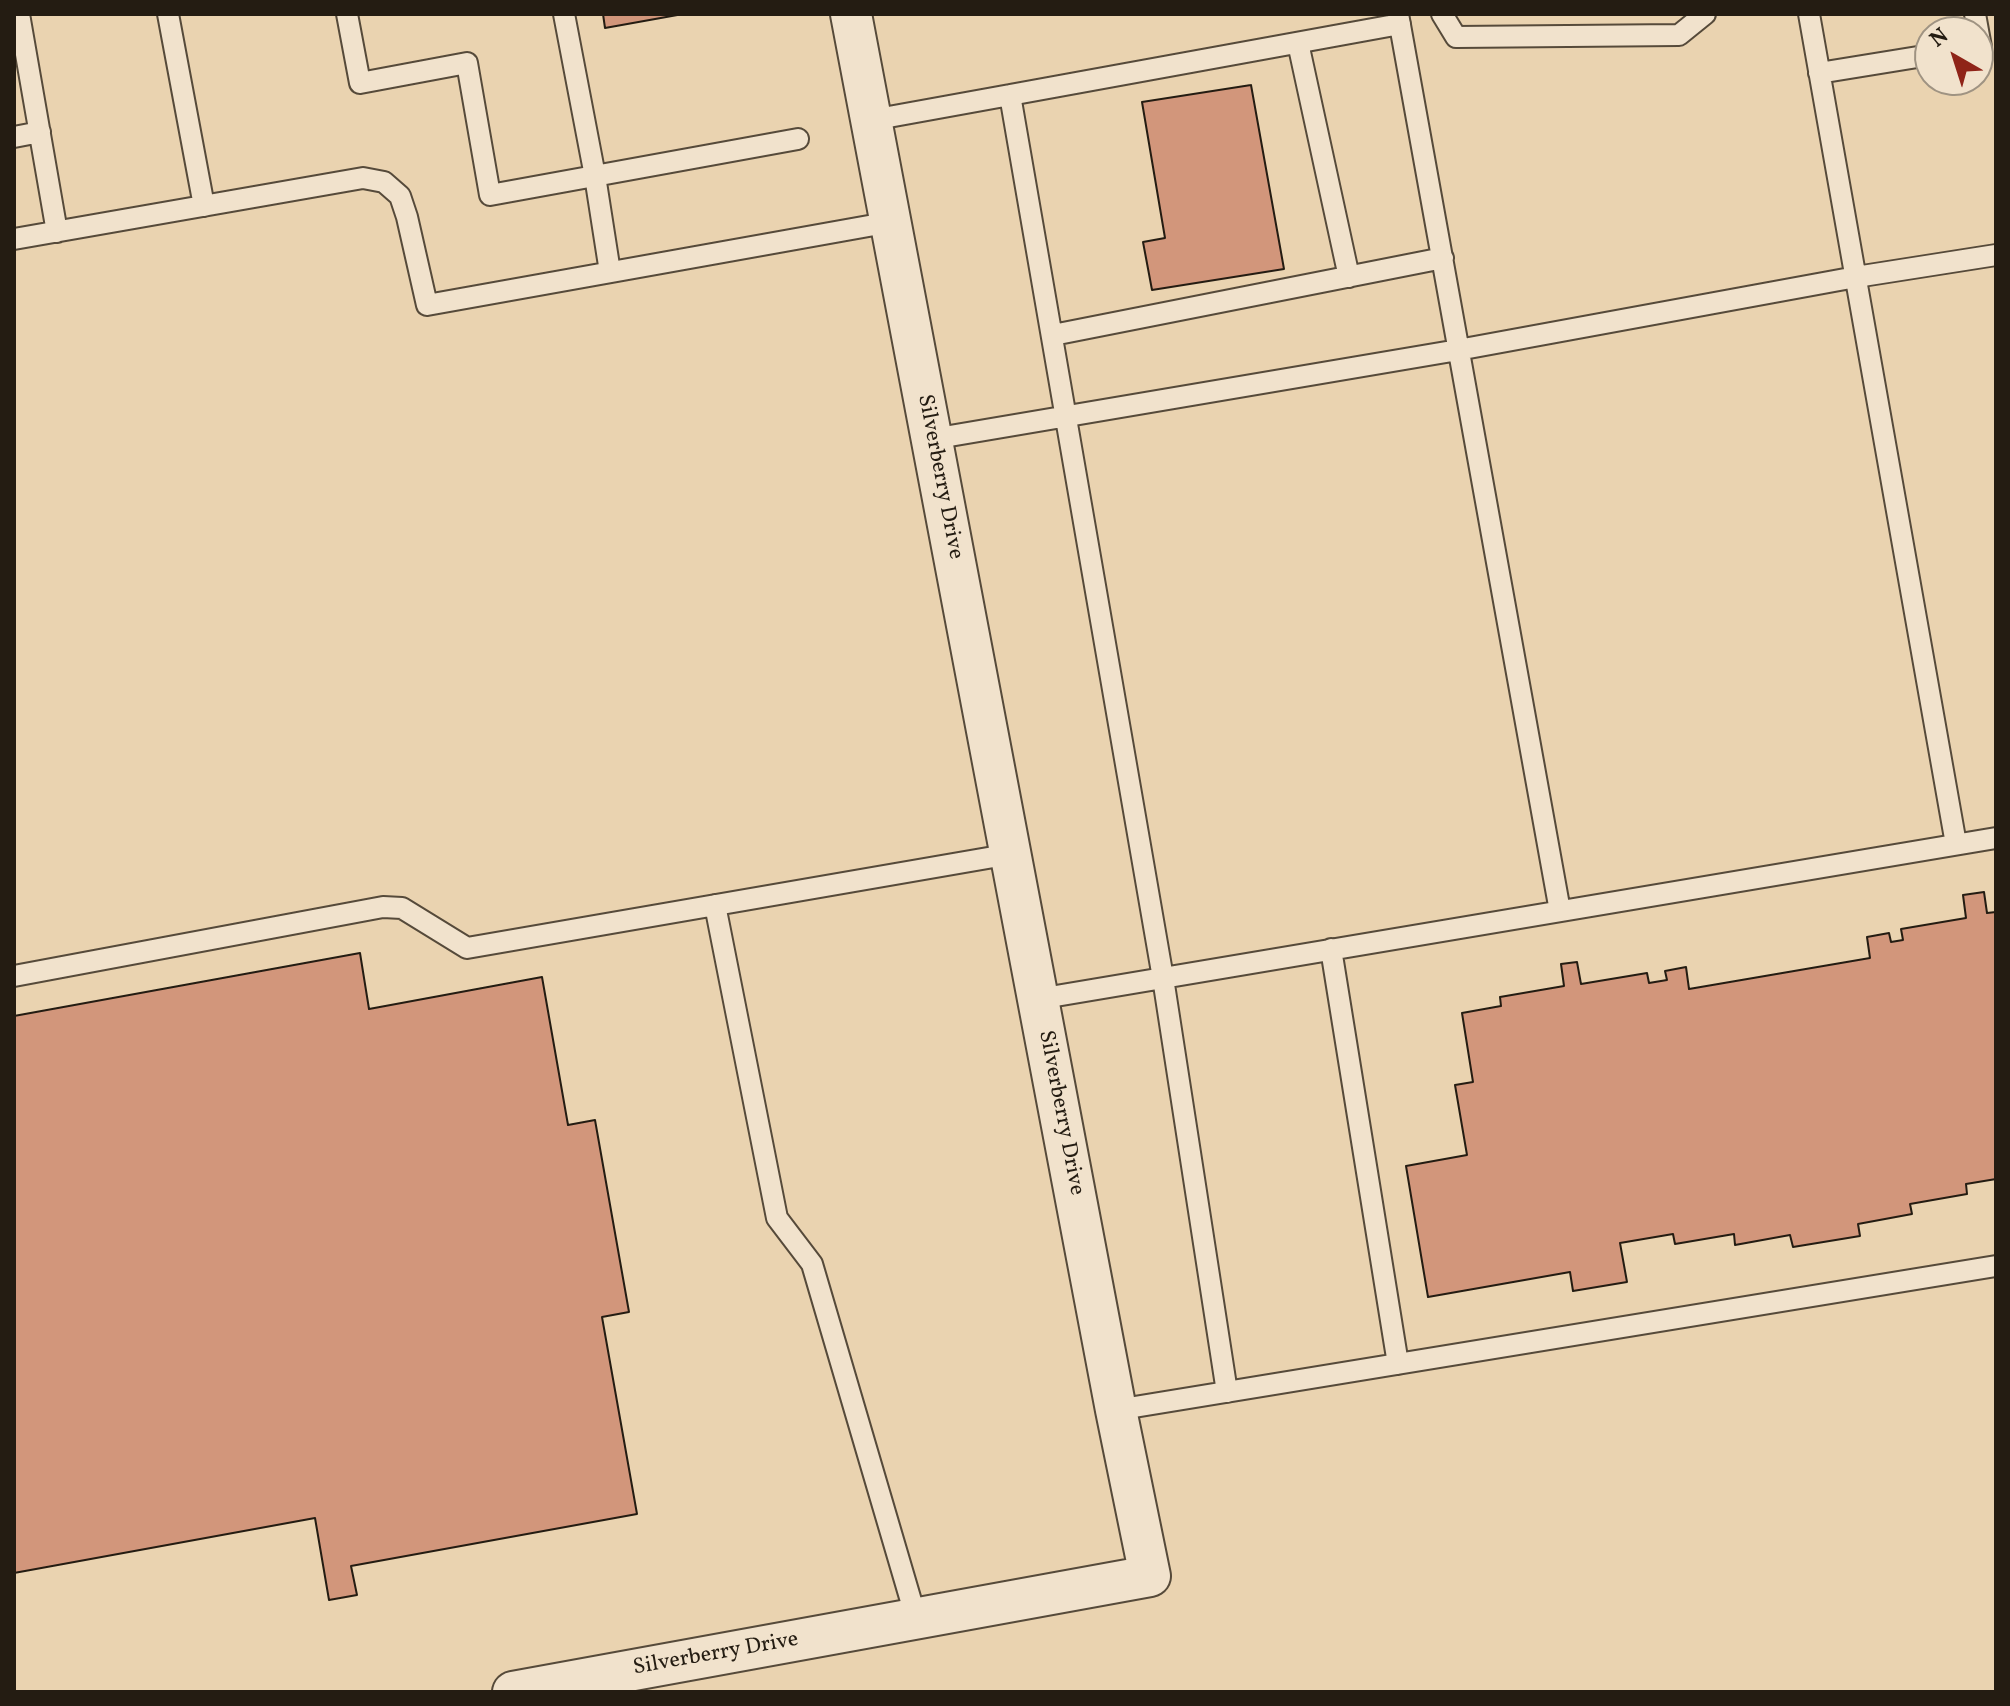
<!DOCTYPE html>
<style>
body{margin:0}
#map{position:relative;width:2010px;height:1706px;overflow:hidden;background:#ead3b0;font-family:Vollkorn,serif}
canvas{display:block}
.frame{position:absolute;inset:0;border:16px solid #241c12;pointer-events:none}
.north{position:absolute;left:1914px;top:16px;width:80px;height:80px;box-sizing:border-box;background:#f1e2cc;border:2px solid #9f9382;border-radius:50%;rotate:321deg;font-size:22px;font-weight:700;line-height:32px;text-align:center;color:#241c12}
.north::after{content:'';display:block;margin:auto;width:28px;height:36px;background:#8f2418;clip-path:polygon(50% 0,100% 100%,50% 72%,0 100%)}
</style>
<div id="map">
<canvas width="2010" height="1706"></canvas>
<div class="frame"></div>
<div class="north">N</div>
</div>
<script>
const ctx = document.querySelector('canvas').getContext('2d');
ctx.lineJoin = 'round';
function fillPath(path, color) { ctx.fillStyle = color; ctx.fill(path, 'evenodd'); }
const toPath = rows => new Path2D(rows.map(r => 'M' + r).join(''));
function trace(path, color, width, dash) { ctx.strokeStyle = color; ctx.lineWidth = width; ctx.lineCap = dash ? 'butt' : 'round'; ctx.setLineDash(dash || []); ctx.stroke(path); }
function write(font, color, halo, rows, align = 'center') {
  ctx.font = font + ' Vollkorn,serif'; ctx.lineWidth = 6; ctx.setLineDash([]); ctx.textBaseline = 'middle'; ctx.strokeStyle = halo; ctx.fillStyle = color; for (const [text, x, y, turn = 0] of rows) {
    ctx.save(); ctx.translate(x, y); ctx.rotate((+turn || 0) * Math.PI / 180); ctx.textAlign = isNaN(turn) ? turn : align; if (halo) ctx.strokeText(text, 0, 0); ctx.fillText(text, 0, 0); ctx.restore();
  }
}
const building = toPath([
 [603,14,683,14,605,28,603,14],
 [1251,85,1284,269,1152,290,1143,242,1165,238,1142,102,1251,85],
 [1984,892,1987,913,1996,912,1996,1179,1966,1184,1967,1194,1910,1204,1912,1214,1858,1224,1860,1236,1793,1247,1790,1235,1735,1245,1734,1234,1675,1244,1673,1234,1620,1243,1627,1282,1573,1291,1570,1272,1428,1297,1406,1166,1467,1155,1455,1085,1473,1082,1462,1013,1501,1006,1500,997,1564,986,1561,964,1577,962,1581,984,1647,973,1649,983,1667,980,1665,971,1686,967,1689,989,1870,958,1867,937,1889,933,1891,942,1903,940,1901,929,1966,918,1963,895,1984,892],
 [360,953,369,1009,542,977,568,1125,595,1120,629,1312,602,1317,637,1514,351,1566,357,1595,329,1600,315,1518,14,1573,14,1016,360,953]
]);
const service = toPath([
 [19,14,57,232],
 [168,14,204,206],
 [347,14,360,83,467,63,490,195,798,139],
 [564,14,595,176,610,272],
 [1398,14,1560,911],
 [1442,14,1456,37,1679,35,1705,14],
 [1809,14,1956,844],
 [1975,14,1981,47],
 [1298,43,1349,277],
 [1819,73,1930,55],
 [1010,95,1400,24],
 [872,120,1010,95,1163,978,1227,1392],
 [14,137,40,132],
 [14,239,363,178,384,182,400,196,407,217,427,305,891,222],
 [1053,335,1443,258],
 [932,439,1458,350,1856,277,1996,255],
 [715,905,777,1218,812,1264,916,1618],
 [1331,949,1398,1364],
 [14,976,383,907,402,908,467,948,1011,854],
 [1038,999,1996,838],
 [1116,1410,1996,1266]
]);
const minor = toPath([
 [513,1692,1150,1576,1116,1410,851,14]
]);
const streetNames = [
 ["Silverberry Drive",939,477,79],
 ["Silverberry Drive",1060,1113,79],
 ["Silverberry Drive",716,1655,-10]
];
fillPath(building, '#d2967b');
trace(building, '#241c12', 2);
trace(service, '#564a3a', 24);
trace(minor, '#564a3a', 44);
trace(service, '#f1e2cc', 20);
trace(minor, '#f1e2cc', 40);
write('22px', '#241c12', '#f1e2cc', streetNames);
</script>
